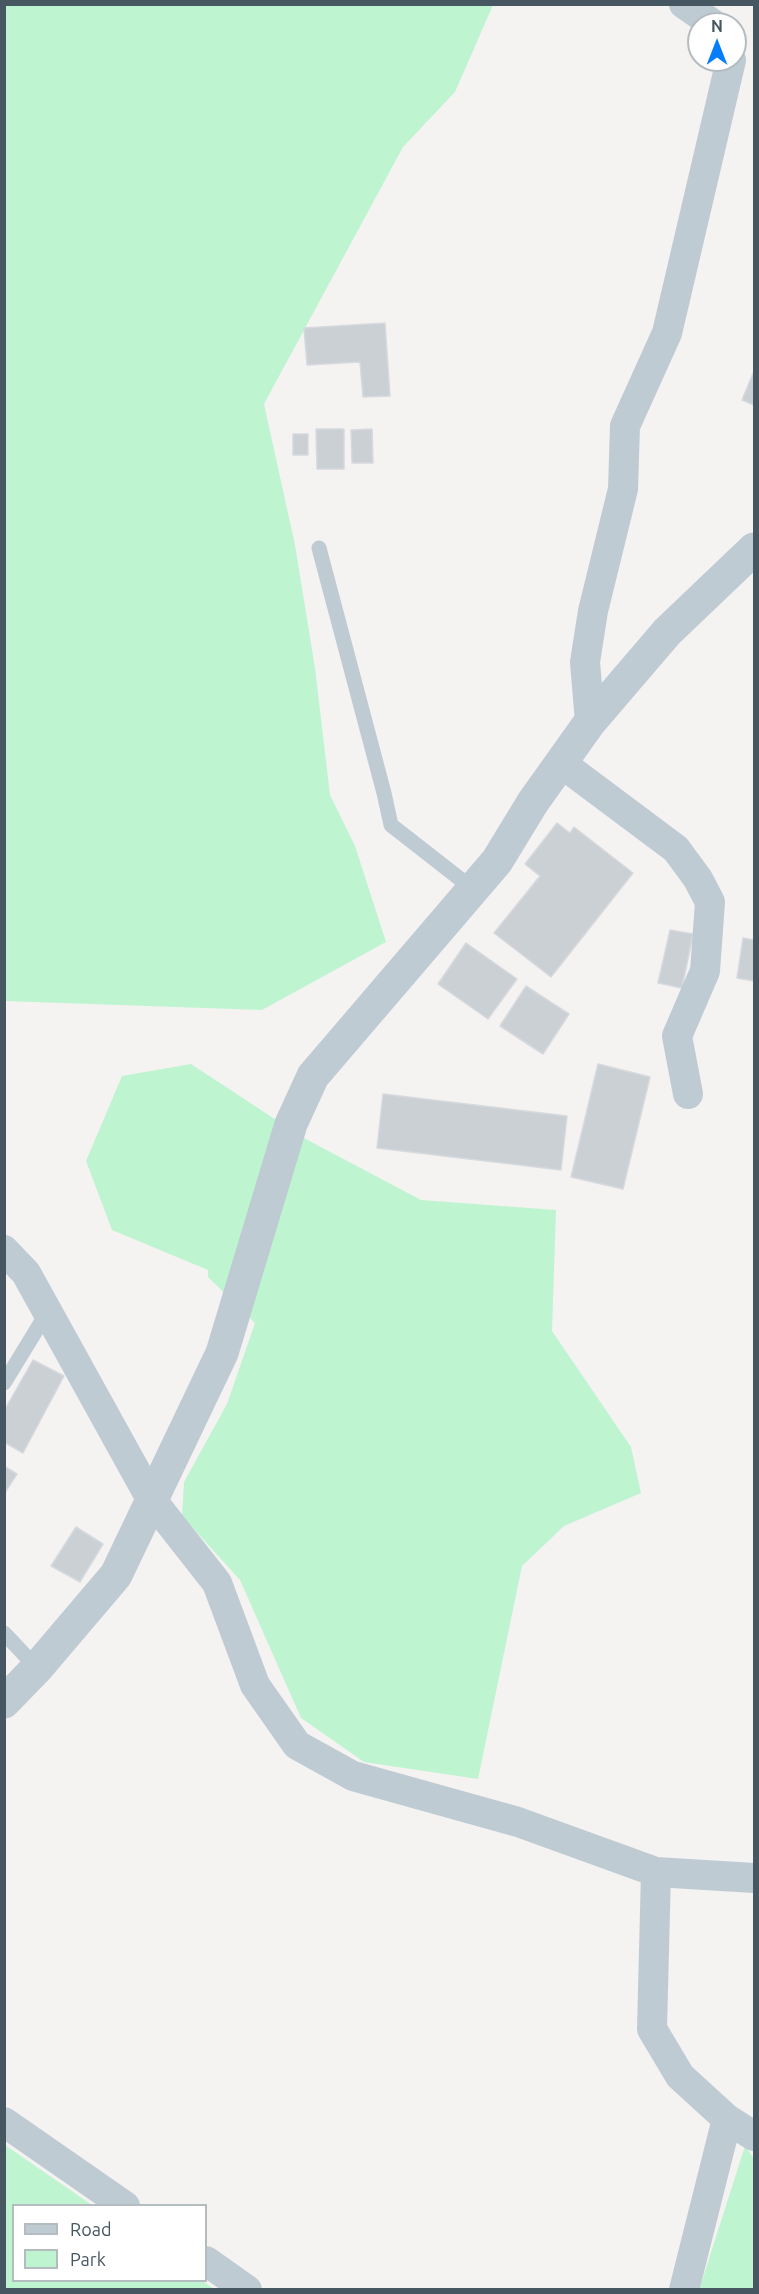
<!DOCTYPE html>
<style>
body{margin:0}
#map{position:relative;width:759px;height:2294px;overflow:hidden;background:#f5f2f2;font-family:Ubuntu,sans-serif}
canvas{display:block}
.frame{position:absolute;inset:0;border:6px solid #475762;pointer-events:none}
.legend{position:absolute;left:12px;top:2204px;width:195px;height:78px;box-sizing:border-box;background:#fff;border:2px solid #b5bcc0;margin:0;padding:8px 10px;list-style:none;font-size:18px;color:#475762}
.legend li{display:flex;align-items:center;gap:12px;height:30px}
.legend b{width:30px;border:2px solid #b5bcc0}
.north{position:absolute;left:687px;top:12px;width:60px;height:60px;box-sizing:border-box;background:#fff;border:2px solid #b5bcc0;border-radius:50%;rotate:0deg;font-size:16px;font-weight:700;line-height:24px;text-align:center;color:#475762}
.north::after{content:'';display:block;margin:auto;width:21px;height:27px;background:#067efb;clip-path:polygon(50% 0,100% 100%,50% 72%,0 100%)}
</style>
<div id="map">
<canvas width="759" height="2294"></canvas>
<div class="frame"></div>
<ul class="legend">
<li><b style="height:8px;background:#bfcbd3"></b>Road</li>
<li><b style="height:16px;background:#bef5d0"></b>Park</li>
</ul>
<div class="north">N</div>
</div>
<script>
const ctx = document.querySelector('canvas').getContext('2d');
ctx.lineJoin = 'round';
function fillPath(path, color) { ctx.fillStyle = color; ctx.fill(path, 'evenodd'); }
const toPath = rows => new Path2D(rows.map(r => 'M' + r).join(''));
function trace(path, color, width, dash) { ctx.strokeStyle = color; ctx.lineWidth = width; ctx.lineCap = dash ? 'butt' : 'round'; ctx.setLineDash(dash || []); ctx.stroke(path); }
const green = toPath([
 [5,5,493,5,455,92,403,147,264,404,295,545,315,668,330,795,355,846,386,942,262,1010,5,1001],
 [191,1064,302,1137,421,1200,556,1210,552,1331,631,1447,641,1493,564,1526,522,1566,478,1779,364,1762,301,1718,240,1580,182,1516,184,1482,227,1404,255,1323,208,1277,208,1270,112,1230,86,1161,122,1076],
 [5,2145,92,2205,14,2206,14,2280,201,2280,214,2289,5,2289],
 [745,2146,754,2159,754,2289,699,2290]
]);
const building = toPath([
 [385,323,390,396,363,397,360,362,307,365,304,328,385,323],
 [754,371,754,405,742,400,754,371],
 [316,429,344,429,344,469,317,469,316,429],
 [372,429,373,463,352,463,351,430,372,429],
 [293,434,308,434,308,455,293,455,293,434],
 [557,823,570,833,574,827,633,873,551,977,494,933,540,876,525,864,557,823],
 [670,930,693,934,682,988,658,983,670,930],
 [743,938,754,940,754,981,737,978,743,938],
 [466,943,517,979,488,1019,438,984,466,943],
 [526,986,569,1014,543,1054,500,1026,526,986],
 [598,1064,650,1077,623,1189,571,1177,598,1064],
 [383,1094,567,1116,561,1170,377,1148,383,1094],
 [33,1360,64,1376,23,1453,4,1442,4,1411,33,1360],
 [4,1466,17,1474,4,1494,4,1466],
 [76,1527,103,1544,80,1582,51,1566,76,1527]
]);
const service = toPath([
 [319,548,384,793,391,825,473,889],
 [4,1383,48,1311],
 [4,1633,37,1668]
]);
const minor = toPath([
 [684,4,713,24],
 [590,722,585,662,593,611,623,489,625,426,667,333,731,60],
 [561,763,676,849,698,879,710,902,705,971,677,1036,688,1094],
 [4,1250,26,1273,151,1499,217,1583,255,1685,297,1745,353,1776,518,1822,656,1872,754,1878],
 [656,1872,652,2029,680,2076,727,2119,684,2290],
 [727,2119,754,2136],
 [4,2122,125,2206],
 [206,2261,247,2290]
]);
const tertiary = toPath([
 [4,1702,37,1668,116,1575,222,1353,291,1124,313,1076,497,861,533,802,590,722,667,632,754,549]
]);
fillPath(green, '#bef5d0');
fillPath(building, '#cbd0d5');
trace(building, '#d6d9de', 1.5);
trace(service, '#bfcbd3', 15);
trace(minor, '#bfcbd3', 30);
trace(tertiary, '#bfcbd3', 33);
</script>
